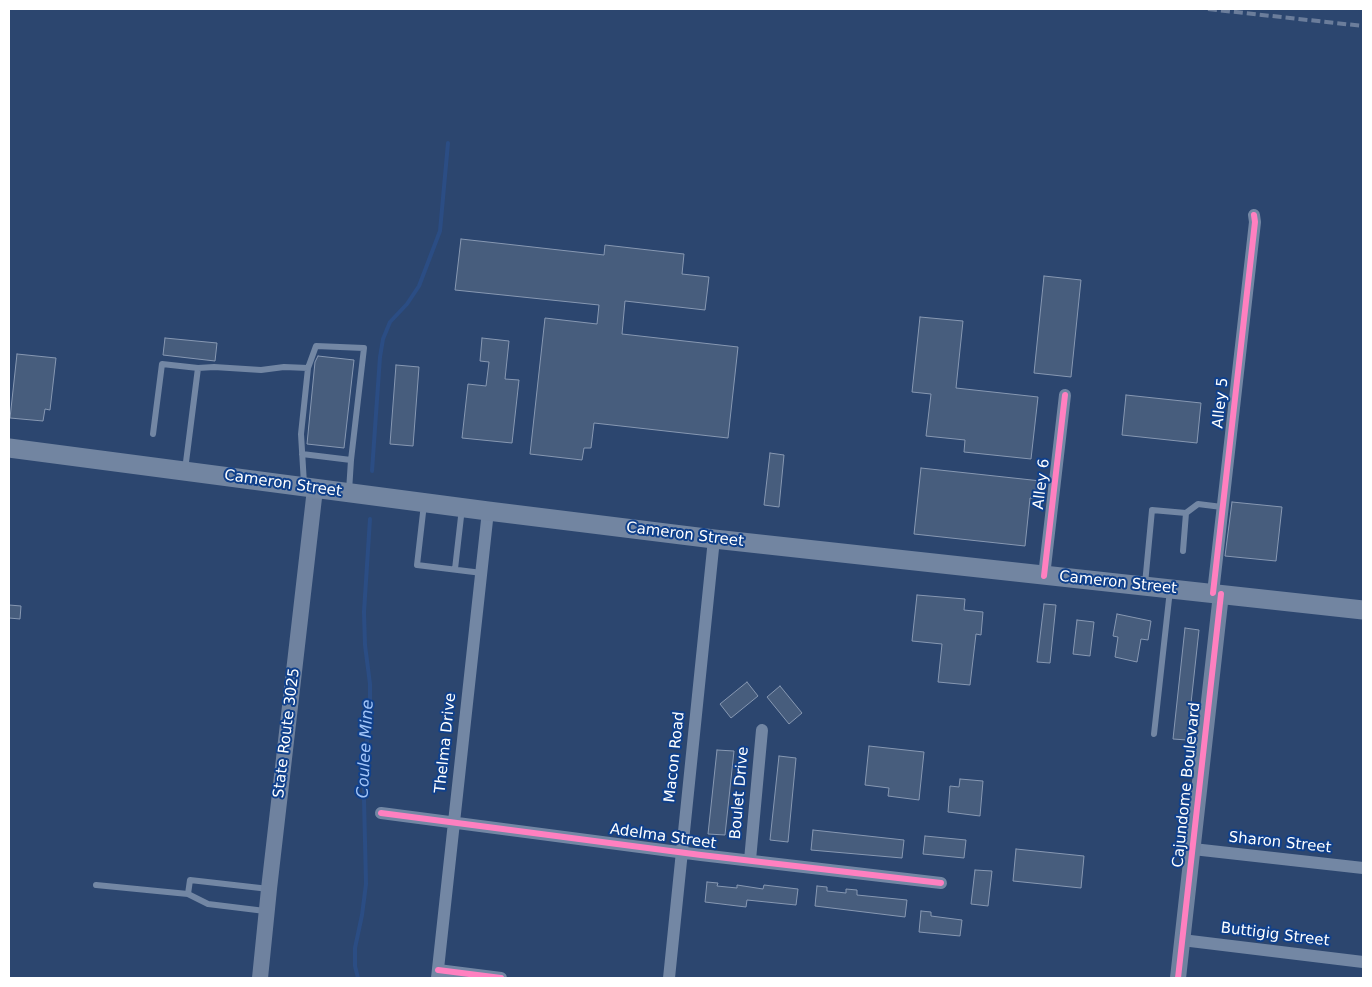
<!DOCTYPE html>
<style>
body{margin:0}
#map{position:relative;width:1372px;height:987px;overflow:hidden;background:#2c466f;font-family:"DejaVu Sans",sans-serif}
canvas{display:block}
.frame{position:absolute;inset:0;border:10px solid #fff;pointer-events:none}
</style>
<div id="map">
<canvas width="1372" height="987"></canvas>
<div class="frame"></div>
</div>
<script>
const ctx = document.querySelector('canvas').getContext('2d');
ctx.lineJoin = 'round';
const toPath = rows => new Path2D(rows.map(r => 'M' + r).join(''));
function trace(path, color, width, dash) { ctx.strokeStyle = color; ctx.lineWidth = width; ctx.lineCap = dash ? 'butt' : 'round'; ctx.setLineDash(dash || []); ctx.stroke(path); }
function fillPath(path, color) { ctx.fillStyle = color; ctx.fill(path, 'evenodd'); }
function write(font, color, halo, rows, align = 'center') {
  ctx.font = font + ' "DejaVu Sans",sans-serif'; ctx.lineWidth = 4; ctx.setLineDash([]); ctx.textBaseline = 'middle'; ctx.strokeStyle = halo; ctx.fillStyle = color; for (const [text, x, y, turn = 0] of rows) {
    ctx.save(); ctx.translate(x, y); ctx.rotate((+turn || 0) * Math.PI / 180); ctx.textAlign = isNaN(turn) ? turn : align; if (halo) ctx.strokeText(text, 0, 0); ctx.fillText(text, 0, 0); ctx.restore();
  }
}
const stream = toPath([
 [372,471,380,357,383,339,390,322,407,304,419,286,440,231,448,143],
 [358,978,355,966,355,948,362,915,366,884,364,799,364,771,370,711,370,684,365,645,364,612,370,519]
]);
const building = toPath([
 [461,239,604,255,605,245,684,254,682,274,709,277,705,310,625,301,622,334,738,347,728,438,594,423,591,448,584,448,582,460,530,454,545,318,597,324,599,305,455,290,461,239],
 [1044,276,1081,280,1071,377,1034,373,1044,276],
 [920,317,963,321,956,388,1038,397,1031,459,964,452,965,440,926,436,931,394,912,392,920,317],
 [165,338,217,343,215,361,163,355,165,338],
 [482,338,509,341,505,379,519,380,512,443,462,438,468,384,486,386,489,362,480,361,482,338],
 [17,354,56,358,50,410,45,409,43,421,10,418,17,354],
 [318,356,354,360,344,448,307,444,315,362,318,356],
 [396,365,419,367,413,446,390,444,396,365],
 [1126,395,1201,403,1197,443,1122,435,1126,395],
 [770,453,784,455,779,507,764,505,770,453],
 [921,468,1041,481,1040,499,1030,498,1025,546,914,534,921,468],
 [1232,502,1282,507,1276,561,1225,556,1232,502],
 [917,595,965,599,964,610,983,612,981,635,976,634,970,685,938,682,942,644,912,641,917,595],
 [1044,604,1056,605,1050,663,1037,662,1044,604],
 [9,605,21,606,20,619,9,618,9,605],
 [1117,614,1151,621,1148,640,1141,639,1137,662,1115,657,1118,637,1113,636,1117,614],
 [1077,620,1094,622,1090,656,1073,654,1077,620],
 [1185,628,1199,630,1187,740,1173,739,1185,628],
 [747,682,758,696,731,718,720,704,747,682],
 [780,686,802,713,789,724,767,697,780,686],
 [869,746,924,752,919,800,888,796,889,788,865,785,869,746],
 [717,750,734,751,725,835,708,834,717,750],
 [779,756,796,758,788,842,770,840,779,756],
 [960,779,983,781,980,816,948,812,950,786,959,787,960,779],
 [813,830,904,840,902,858,811,850,813,830],
 [925,836,966,840,964,858,923,854,925,836],
 [1016,849,1084,856,1081,888,1013,881,1016,849],
 [975,870,992,871,988,906,971,904,975,870],
 [707,882,718,883,717,886,737,888,737,885,763,889,764,885,798,889,796,905,747,900,746,907,705,902,707,882],
 [817,886,827,887,827,891,846,893,846,889,857,890,857,895,907,900,905,917,815,906,817,886],
 [921,911,931,912,931,916,962,920,960,936,919,932,921,911]
]);
const lane = toPath([
 [198,368,214,367,261,370,284,367,308,368,301,434,304,484],
 [308,368,316,346,364,348,351,460],
 [153,434,162,364,198,368,185,470],
 [302,454,351,460,349,491],
 [424,504,417,565,482,573],
 [1186,513,1198,504,1222,507],
 [455,569,462,508],
 [1145,584,1152,510,1186,513,1183,551],
 [1154,734,1170,590],
 [96,885,188,894,208,904,265,911],
 [188,894,190,880,269,889]
]);
const street = toPath([
 [1044,576,1065,395],
 [1213,593,1255,222,1254,215],
 [381,813,701,855,941,883],
 [1193,849,1363,868],
 [750,860,762,730],
 [1182,940,1363,962],
 [438,970,501,978],
 [437,978,488,511],
 [669,978,714,539]
]);
const secondary = toPath([
 [260,978,269,889,315,489],
 [1178,978,1221,594]
]);
const primary = toPath([
 [9,448,488,511,714,539,1363,610]
]);
const rail = toPath([
 [1208,9,1363,26]
]);
const cycleway = toPath([
 [1044,576,1065,395],
 [1213,593,1255,222,1254,215],
 [381,813,701,855,941,883],
 [438,970,501,978],
 [1178,978,1221,594]
]);
const streetNames = [
 ["Alley 5",1221,403,-84],
 ["Cameron Street",283,484,8],
 ["Alley 6",1042,484,-83],
 ["Cameron Street",685,535,7],
 ["Cameron Street",1118,583,6],
 ["State Route 3025",287,733,-83],
 ["Thelma Drive",446,743,-84],
 ["Macon Road",675,757,-84],
 ["Cajundome Boulevard",1187,785,-84],
 ["Boulet Drive",740,793,-85],
 ["Adelma Street",663,837,8],
 ["Sharon Street",1280,843,6],
 ["Buttigig Street",1275,935,7]
];
const waterNames = [
 ["Coulee Mine",366,749,-87]
];
trace(stream, '#2b4d84', 4);
fillPath(building, '#475d7d');
trace(building, '#8798b2', 1);
trace(lane, '#7387a4', 6);
trace(street, '#7387a4', 12);
trace(secondary, '#6f829f', 16);
trace(primary, '#7285a1', 19);
trace(rail, '#6b7d9b', 4, [9, 4]);
trace(cycleway, '#ff80c0', 6);
write('15px', '#fff', '#10408b', streetNames);
write('italic 16px', '#a2c5f9', '#10408b', waterNames);
</script>
